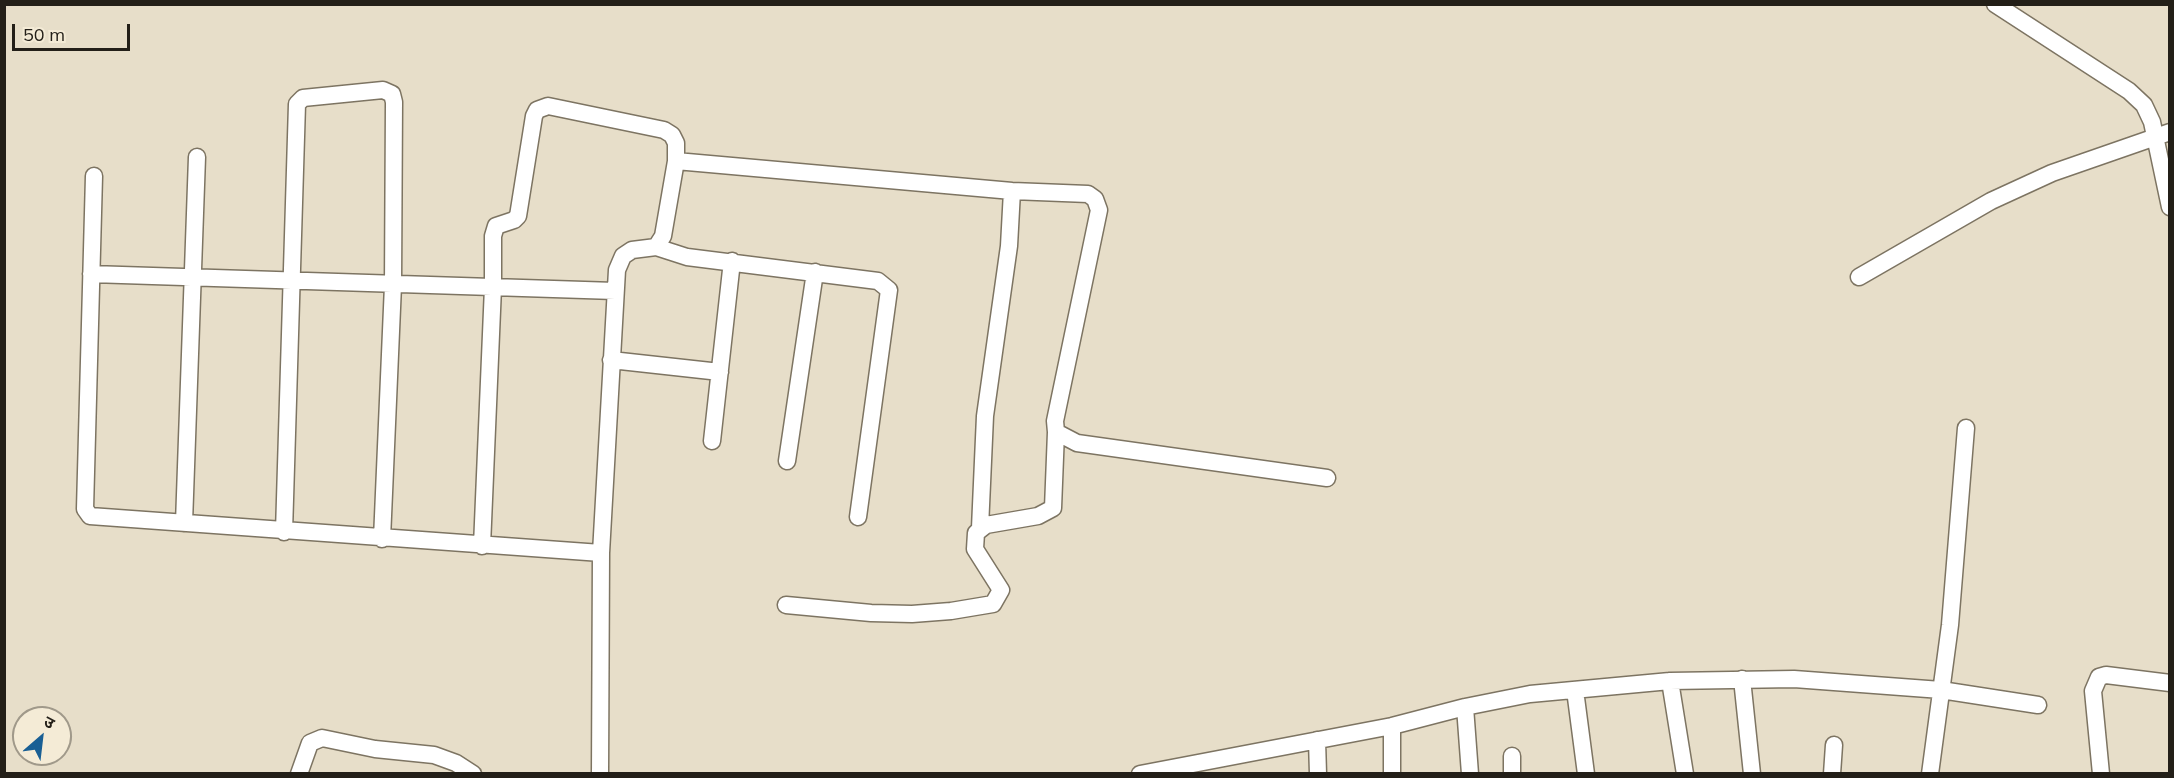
<!DOCTYPE html>
<meta charset="utf-8">
<style>
body{margin:0}
#map{position:relative;width:2174px;height:778px;overflow:hidden;background:#e7dec9;font-family:Mulish,"Noto Sans Devanagari",sans-serif}
canvas{display:block}
.frame{position:absolute;inset:0;border:6px solid #231f18;pointer-events:none}
.north{position:absolute;left:12px;top:706px;width:60px;height:60px;box-sizing:border-box;background:#f4ebd6;border:2px solid #a0998a;border-radius:50%;rotate:28deg;font-size:16px;font-weight:700;line-height:24px;text-align:center;color:#231f18}
.north::after{content:'';display:block;margin:auto;width:21px;height:27px;background:#195f94;clip-path:polygon(50% 0,100% 100%,50% 72%,0 100%)}
.scale{position:absolute;left:12px;top:24px;width:118px;height:27px;box-sizing:border-box;border:3px solid #231f18;border-top:0;padding-left:8px;font-size:18px;line-height:21px;white-space:nowrap;color:#231f18;-webkit-text-stroke:4px #f4ebd6;paint-order:stroke}
</style>
<div id="map">
<canvas width="2174" height="778"></canvas>
<div class="frame"></div>
<div class="north">उ</div>
<div class="scale">50 m</div>
</div>
<script>
const ctx = document.querySelector('canvas').getContext('2d');
ctx.lineJoin = 'round';
const toPath = rows => new Path2D(rows.map(r => 'M' + r).join(''));
function trace(path, color, width, dash) { ctx.strokeStyle = color; ctx.lineWidth = width; ctx.lineCap = dash ? 'butt' : 'round'; ctx.setLineDash(dash || []); ctx.stroke(path); }
const minor = toPath([
 [1995,4,2129,91,2144,105,2152,122,2170,207],
 [676,161,1012,191,1088,194,1095,199,1099,210,1055,421,1056,432,1077,443,1327,478],
 [94,176,85,509,90,516,601,553],
 [656,247,687,257,878,281,889,290,858,517],
 [91,274,615,291],
 [1859,277,1991,201,2052,173,2170,132],
 [611,360,720,372],
 [712,441,732,261],
 [787,461,815,272],
 [184,523,197,157],
 [980,528,985,416,1009,246,1012,191],
 [284,532,297,104,303,98,383,90,392,94,394,102,393,285,382,539],
 [482,546,493,287,493,236,496,226,514,220,518,216,534,116,537,110,548,106,664,130,672,135,676,143,676,161,663,236,656,247,632,250,623,256,617,270,601,553,600,774],
 [786,605,871,613,912,614,951,611,993,604,1001,590,975,549,976,533,986,525,1038,516,1053,508,1056,432],
 [1742,679,1752,774],
 [1670,681,1685,774],
 [1575,690,1586,774],
 [1465,707,1470,774],
 [1317,740,1318,774],
 [1512,756,1512,774],
 [299,774,310,743,322,738,375,749,434,755,456,763,473,774],
 [1140,774,1392,726,1465,707,1530,694,1670,681,1794,679,1941,690,2038,705],
 [1392,774,1392,726],
 [1832,774,1834,745],
 [1930,774,1950,625,1966,428],
 [2101,774,2093,691,2099,677,2106,675,2170,683]
]);
trace(minor, '#7d7462', 19);
trace(minor, '#fff', 16);
</script>
